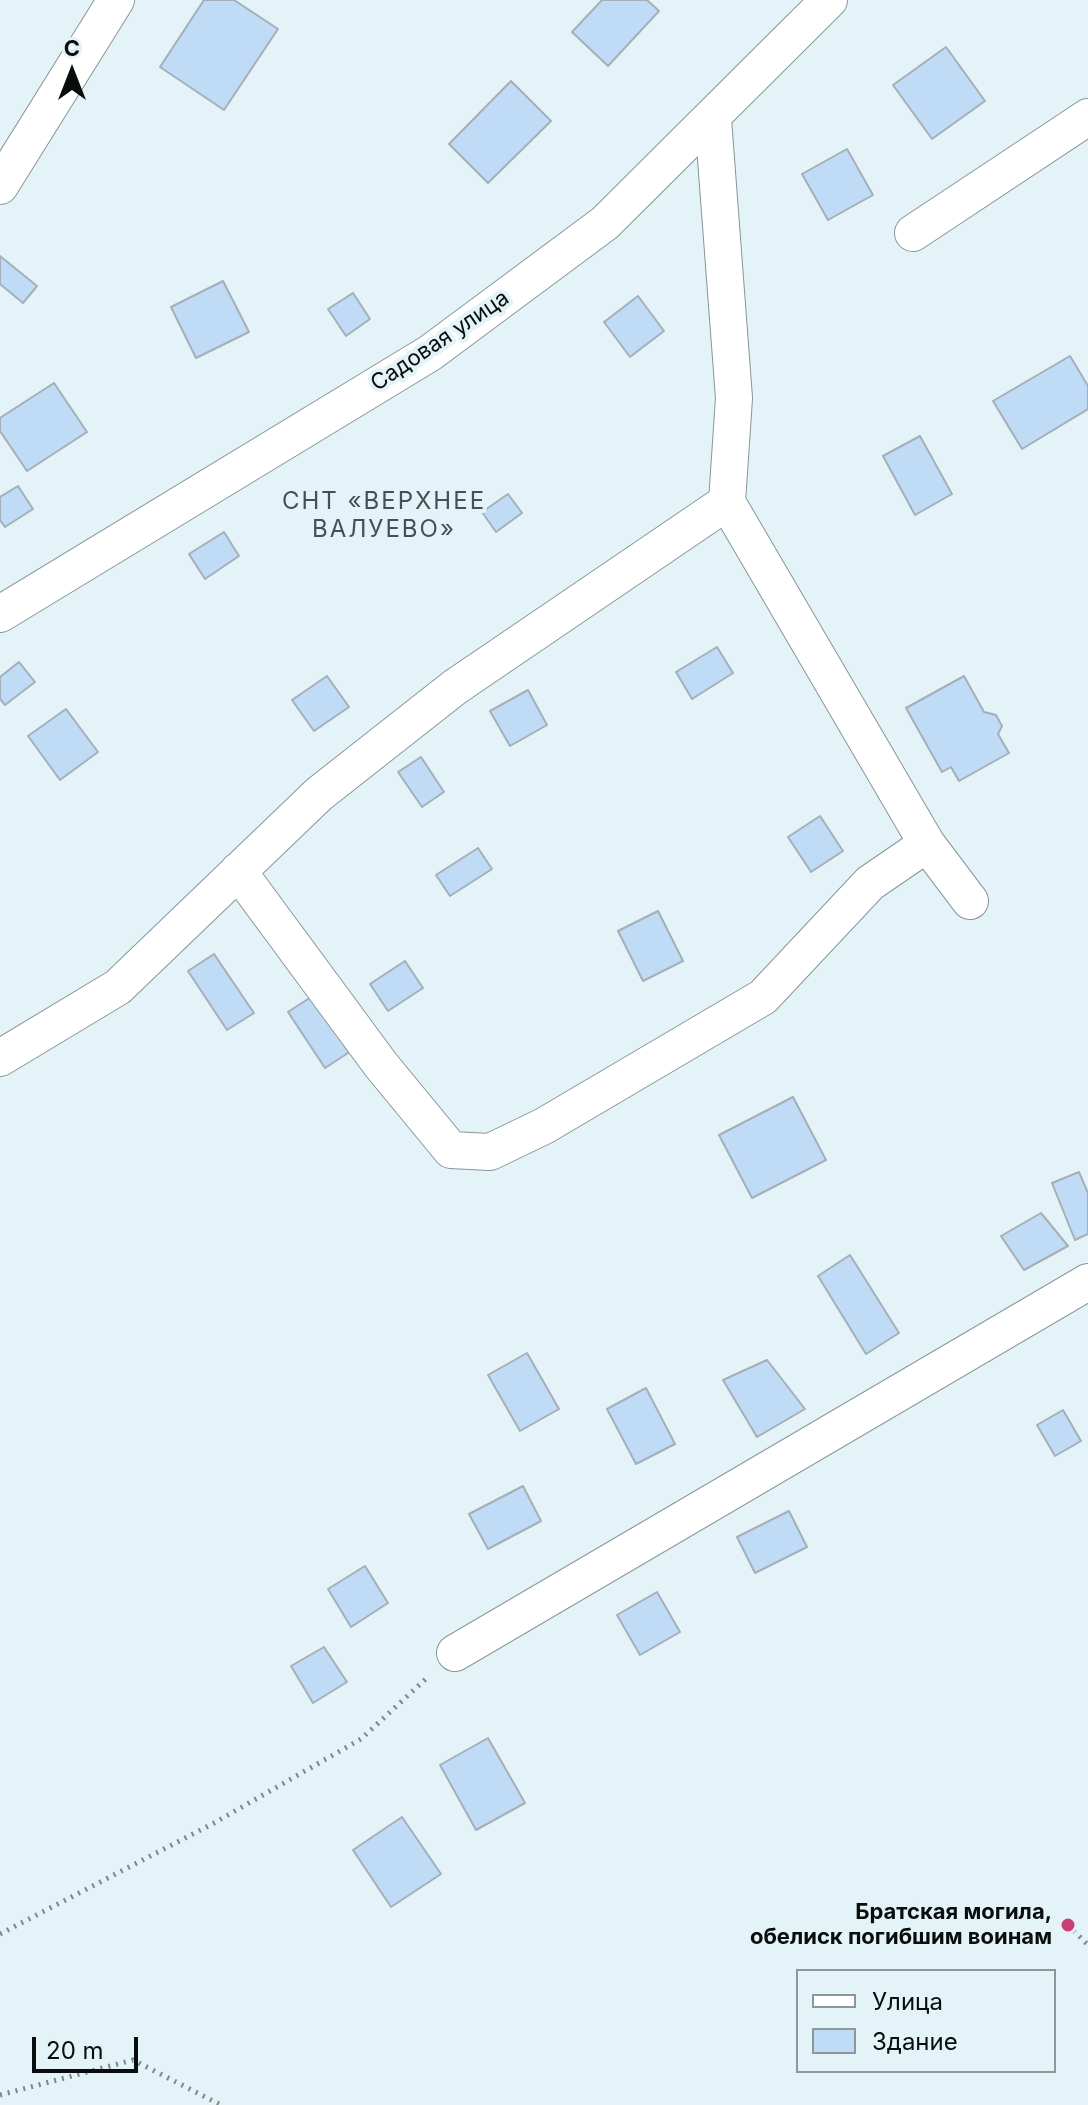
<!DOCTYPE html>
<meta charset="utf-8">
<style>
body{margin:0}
#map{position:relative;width:1088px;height:2105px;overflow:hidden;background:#e4f3f7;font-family:Inter,sans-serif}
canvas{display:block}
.legend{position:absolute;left:796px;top:1969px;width:260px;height:104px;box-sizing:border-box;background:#e4f3f7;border:2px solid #8c979a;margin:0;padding:10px 14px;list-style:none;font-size:24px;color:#080d0e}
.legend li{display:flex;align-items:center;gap:16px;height:40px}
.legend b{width:40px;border:2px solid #8c979a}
.north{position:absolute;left:32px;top:32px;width:80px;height:80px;-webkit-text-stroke:6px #e4f3f7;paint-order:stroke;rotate:0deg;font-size:22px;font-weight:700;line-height:32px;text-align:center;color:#080d0e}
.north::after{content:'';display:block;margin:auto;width:28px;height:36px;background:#080d0e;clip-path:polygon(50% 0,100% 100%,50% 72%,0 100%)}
.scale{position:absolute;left:32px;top:2037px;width:106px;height:36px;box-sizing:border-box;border:4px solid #080d0e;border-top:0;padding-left:10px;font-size:24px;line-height:28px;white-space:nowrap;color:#080d0e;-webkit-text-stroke:6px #e4f3f7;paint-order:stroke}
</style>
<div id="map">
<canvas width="1088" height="2105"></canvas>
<ul class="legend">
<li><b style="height:10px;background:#fff"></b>Улица</li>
<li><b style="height:22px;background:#c0dbf5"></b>Здание</li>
</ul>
<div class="north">С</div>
<div class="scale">20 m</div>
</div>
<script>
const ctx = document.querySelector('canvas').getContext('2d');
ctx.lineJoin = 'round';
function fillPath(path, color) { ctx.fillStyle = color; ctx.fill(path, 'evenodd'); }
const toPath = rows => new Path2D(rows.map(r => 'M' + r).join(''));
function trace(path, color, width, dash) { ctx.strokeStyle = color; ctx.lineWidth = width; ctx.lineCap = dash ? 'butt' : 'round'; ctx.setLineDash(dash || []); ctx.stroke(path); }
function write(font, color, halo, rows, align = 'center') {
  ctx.font = font + ' Inter,sans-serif'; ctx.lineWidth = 8; ctx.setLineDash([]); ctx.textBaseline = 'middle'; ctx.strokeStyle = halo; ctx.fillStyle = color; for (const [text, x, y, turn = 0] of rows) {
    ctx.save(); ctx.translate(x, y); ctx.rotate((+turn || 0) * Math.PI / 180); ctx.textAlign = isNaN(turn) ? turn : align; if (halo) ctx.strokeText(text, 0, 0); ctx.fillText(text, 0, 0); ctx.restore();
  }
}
const building = toPath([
 [204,0,234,0,278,29,224,110,160,67,204,0],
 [602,0,647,0,659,11,608,66,572,32,602,0],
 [946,47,985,101,932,139,893,85,946,47],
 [511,81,551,121,488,183,449,144,511,81],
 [847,149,873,195,828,220,802,174,847,149],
 [0,256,37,286,23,303,0,284,0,256],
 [223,281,249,332,196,358,171,307,223,281],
 [353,293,370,319,346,336,328,309,353,293],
 [638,296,664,331,630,357,604,322,638,296],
 [1070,356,1088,386,1088,409,1022,449,993,401,1070,356],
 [54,383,87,432,27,471,0,431,0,418,54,383],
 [920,436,952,494,915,515,883,456,920,436],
 [18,486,33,509,5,527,0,520,0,497,18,486],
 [508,494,522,513,496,532,482,512,508,494],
 [224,532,239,556,205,579,189,554,224,532],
 [717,647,733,673,692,699,676,672,717,647],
 [19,662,35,682,5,705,0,699,0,677,19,662],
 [327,676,349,707,314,731,292,700,327,676],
 [964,676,984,712,996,715,1002,726,998,734,1009,753,959,781,951,767,942,772,906,708,964,676],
 [528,690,547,725,510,746,490,711,528,690],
 [66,709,98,752,60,780,28,736,66,709],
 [421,757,444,792,422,807,398,772,421,757],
 [820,816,843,851,811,872,788,837,820,816],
 [478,848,492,869,450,896,436,875,478,848],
 [658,911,683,961,643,981,618,931,658,911],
 [214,954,254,1013,227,1030,188,971,214,954],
 [405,961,423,988,388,1011,370,984,405,961],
 [314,995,351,1051,325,1068,288,1012,314,995],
 [793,1097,826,1160,752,1198,719,1135,793,1097],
 [1079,1172,1088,1193,1088,1234,1075,1240,1052,1183,1079,1172],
 [1041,1213,1068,1246,1024,1270,1001,1236,1041,1213],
 [850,1255,899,1333,866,1354,818,1276,850,1255],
 [527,1353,559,1409,520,1431,488,1375,527,1353],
 [767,1360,805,1409,757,1437,723,1380,767,1360],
 [646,1388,675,1444,636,1464,607,1409,646,1388],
 [1063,1410,1081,1441,1055,1456,1037,1425,1063,1410],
 [523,1486,541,1521,488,1549,469,1514,523,1486],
 [789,1511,807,1547,755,1573,737,1537,789,1511],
 [365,1566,388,1603,351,1627,328,1589,365,1566],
 [657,1592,680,1632,640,1655,617,1615,657,1592],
 [324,1647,347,1682,313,1703,291,1666,324,1647],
 [488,1738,525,1803,476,1830,440,1765,488,1738],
 [402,1817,441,1874,391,1907,353,1850,402,1817]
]);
const path = toPath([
 [1068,1925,1088,1945],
 [0,1934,214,1823,361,1739,429,1676],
 [0,2095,133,2060,221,2105]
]);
const minor = toPath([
 [713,119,734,398,727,502,927,844,970,901],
 [0,186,116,0],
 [913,233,1088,117],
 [0,614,430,353,605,223,829,0],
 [238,871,381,1065,451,1150,490,1152,544,1126,763,997,870,883,927,844],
 [0,1058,118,987,319,794,455,687,727,502],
 [455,1653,1088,1282]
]);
const markers = [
 [1068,1925,8,"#ca3f73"]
];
const streetNames = [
 ["Садовая улица",440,341,-34]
];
const poiNames = [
 ["Братская могила,",1052,1912],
 ["обелиск погибшим воинам",1052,1937]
];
const neighbourhoodNames = [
 ["СНТ «ВЕРХНЕЕ",384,502],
 ["ВАЛУЕВО»",384,530]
];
fillPath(building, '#c0dbf5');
trace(building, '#a5afb8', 2);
trace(minor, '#88969a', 38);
trace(path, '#7d8789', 5, [2, 6]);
trace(minor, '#fff', 36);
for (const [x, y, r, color] of markers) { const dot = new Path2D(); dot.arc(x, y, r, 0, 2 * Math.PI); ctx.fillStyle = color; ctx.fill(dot); trace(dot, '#e4f3f7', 3); }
write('22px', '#080d0e', '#e4f3f7', streetNames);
write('bold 22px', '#080d0e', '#e4f3f7', poiNames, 'right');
ctx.letterSpacing = '2px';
write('24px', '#445054', '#e4f3f7', neighbourhoodNames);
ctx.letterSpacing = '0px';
</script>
